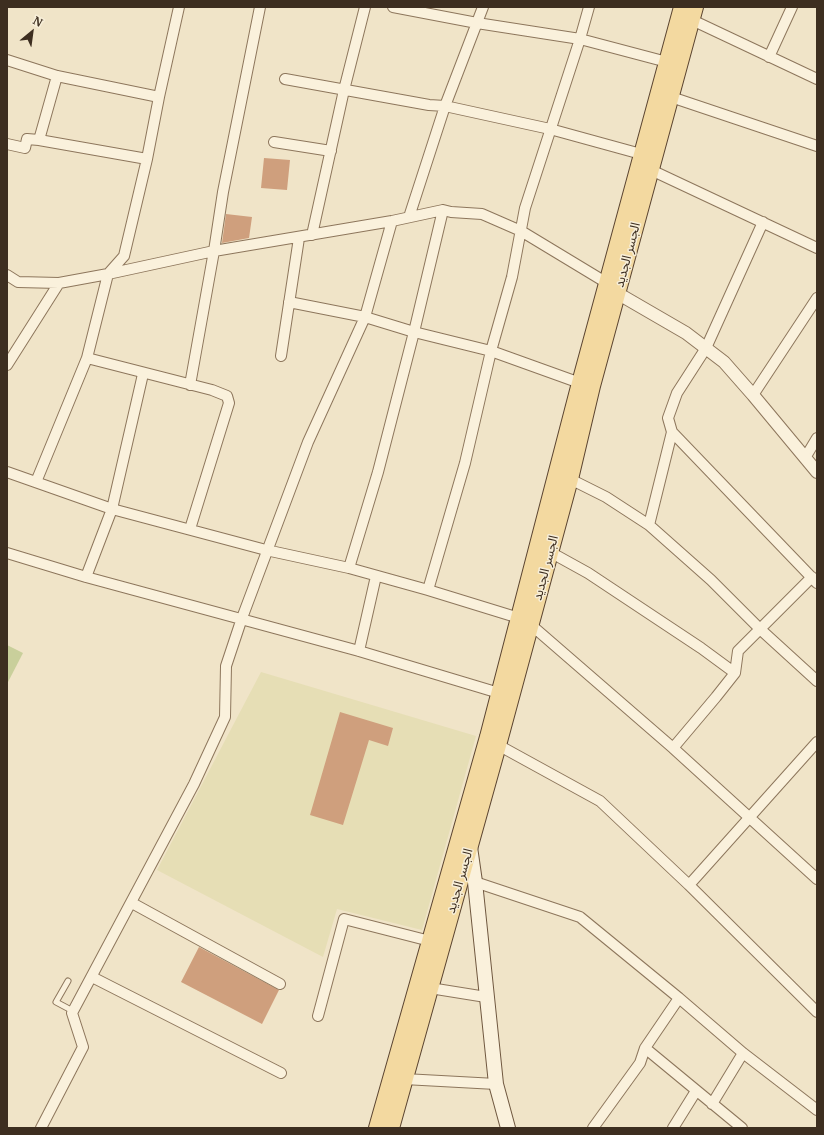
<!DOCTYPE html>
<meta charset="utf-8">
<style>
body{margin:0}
#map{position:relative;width:824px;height:1135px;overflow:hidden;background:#f0e4c8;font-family:Merriweather,serif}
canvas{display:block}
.frame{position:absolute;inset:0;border:8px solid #3d2e20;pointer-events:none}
.north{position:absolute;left:12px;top:12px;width:40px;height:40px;-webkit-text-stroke:3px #f7eed8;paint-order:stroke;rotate:29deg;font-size:11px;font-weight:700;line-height:16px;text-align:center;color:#3d2e20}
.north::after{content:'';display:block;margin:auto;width:14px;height:18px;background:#3d2e20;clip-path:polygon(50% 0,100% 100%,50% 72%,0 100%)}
</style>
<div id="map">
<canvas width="824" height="1135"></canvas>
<div class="frame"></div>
<div class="north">N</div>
</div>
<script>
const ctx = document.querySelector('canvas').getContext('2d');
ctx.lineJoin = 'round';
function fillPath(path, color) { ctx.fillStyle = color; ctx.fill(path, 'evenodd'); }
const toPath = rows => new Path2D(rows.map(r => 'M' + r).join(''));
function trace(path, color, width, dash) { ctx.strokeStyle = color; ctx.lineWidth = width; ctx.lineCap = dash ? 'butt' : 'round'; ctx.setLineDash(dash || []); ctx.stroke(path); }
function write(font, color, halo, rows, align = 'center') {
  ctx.font = font + ' Merriweather,"Noto Sans Arabic",serif'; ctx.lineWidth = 3; ctx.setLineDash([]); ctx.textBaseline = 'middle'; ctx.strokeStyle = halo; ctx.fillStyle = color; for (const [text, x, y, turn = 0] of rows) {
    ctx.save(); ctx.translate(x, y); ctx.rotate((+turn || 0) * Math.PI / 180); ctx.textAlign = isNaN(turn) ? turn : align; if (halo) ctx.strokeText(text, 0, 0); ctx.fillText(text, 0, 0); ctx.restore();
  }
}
const farmland = toPath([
 [261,672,476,736,422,930,337,909,323,957,157,870]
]);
const green = toPath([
 [7,645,23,653,7,684]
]);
const building = toPath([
 [264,158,290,160,287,190,261,188],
 [226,214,252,217,249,238,222,243],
 [340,712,393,728,388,746,369,740,343,825,310,815],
 [199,947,279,990,262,1024,181,982]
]);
const service = toPath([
 [68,981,56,1002,73,1011]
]);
const minor = toPath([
 [393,7,477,23,580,39,667,62],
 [692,20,817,79],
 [769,57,792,7],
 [7,60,57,76,159,97],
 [285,79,429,105,445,106,550,129,641,154],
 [671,97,817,146],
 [39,140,57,76],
 [274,142,331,151],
 [7,144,25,148,27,139,39,140,147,159],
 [651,170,817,248],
 [409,217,445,106,483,7],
 [763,222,706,348,677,393,668,418,672,432,817,583],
 [312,235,344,90,365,7],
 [7,275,18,282,59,283,108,274,214,251,392,221,443,210,451,212,482,214,521,231,607,283],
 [289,302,365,317,414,332,491,351,580,383],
 [281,356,299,238],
 [87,358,212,390,227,396,229,403,190,529],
 [7,365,59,283],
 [190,385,214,251,223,192,260,7],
 [753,395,817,298],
 [805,458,817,438],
 [7,472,112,509,266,550,349,568,428,590,519,618,530,624,673,748,817,879],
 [570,479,606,497,649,525,711,580,760,629,817,681],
 [36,482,87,358,108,274,124,256,147,159,159,97,179,7],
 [649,525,672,432],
 [550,552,588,573,701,648,735,673,716,697,673,748],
 [7,553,86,577,359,651,499,693],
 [349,568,378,472,414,332,443,210],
 [86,577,112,509,143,374],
 [428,590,465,463,491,351,512,277,525,208,580,39,589,7],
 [359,651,376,576],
 [735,673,738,651,812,577],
 [498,745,600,801,689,885,817,1012],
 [475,882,580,917,679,998,743,1053,817,1110],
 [689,885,817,742],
 [132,903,280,984],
 [92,977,281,1073],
 [430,988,486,997],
 [318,1016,344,919,430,941],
 [645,1048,742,1128],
 [404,1079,496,1084],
 [712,1104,743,1053],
 [41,1128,83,1047,72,1013,194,784,225,717,226,666,242,618,308,442,365,317,392,221],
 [593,1128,640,1063,645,1048,679,998],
 [673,1128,696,1091]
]);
const tertiary = toPath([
 [617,293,686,333,724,362,753,395,817,472]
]);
const secondary = toPath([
 [470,847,475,882,496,1084,508,1128]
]);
const primary = toPath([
 [377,1128,488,737,580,383,682,7],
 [391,1128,498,745,570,479,592,386,695,7]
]);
const streetNames = [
 ["الجسر الجديد",628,255,-75],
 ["الجسر الجديد",546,568,-75],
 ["الجسر الجديد",460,881,-74]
];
fillPath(farmland, '#e6deb5');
fillPath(green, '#c9cf9b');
fillPath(building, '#cf9f7d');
trace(service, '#8d765c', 7);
trace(minor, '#8d765c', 12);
trace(tertiary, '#8d765c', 14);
trace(secondary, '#6f573f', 16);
trace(primary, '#5b4430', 18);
trace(service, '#faf1dc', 5);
trace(minor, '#faf1dc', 10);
trace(tertiary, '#faf1dc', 12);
trace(secondary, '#faf1dc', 14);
trace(primary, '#f3d9a0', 16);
write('13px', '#3d2e20', '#f7eed8', streetNames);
</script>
